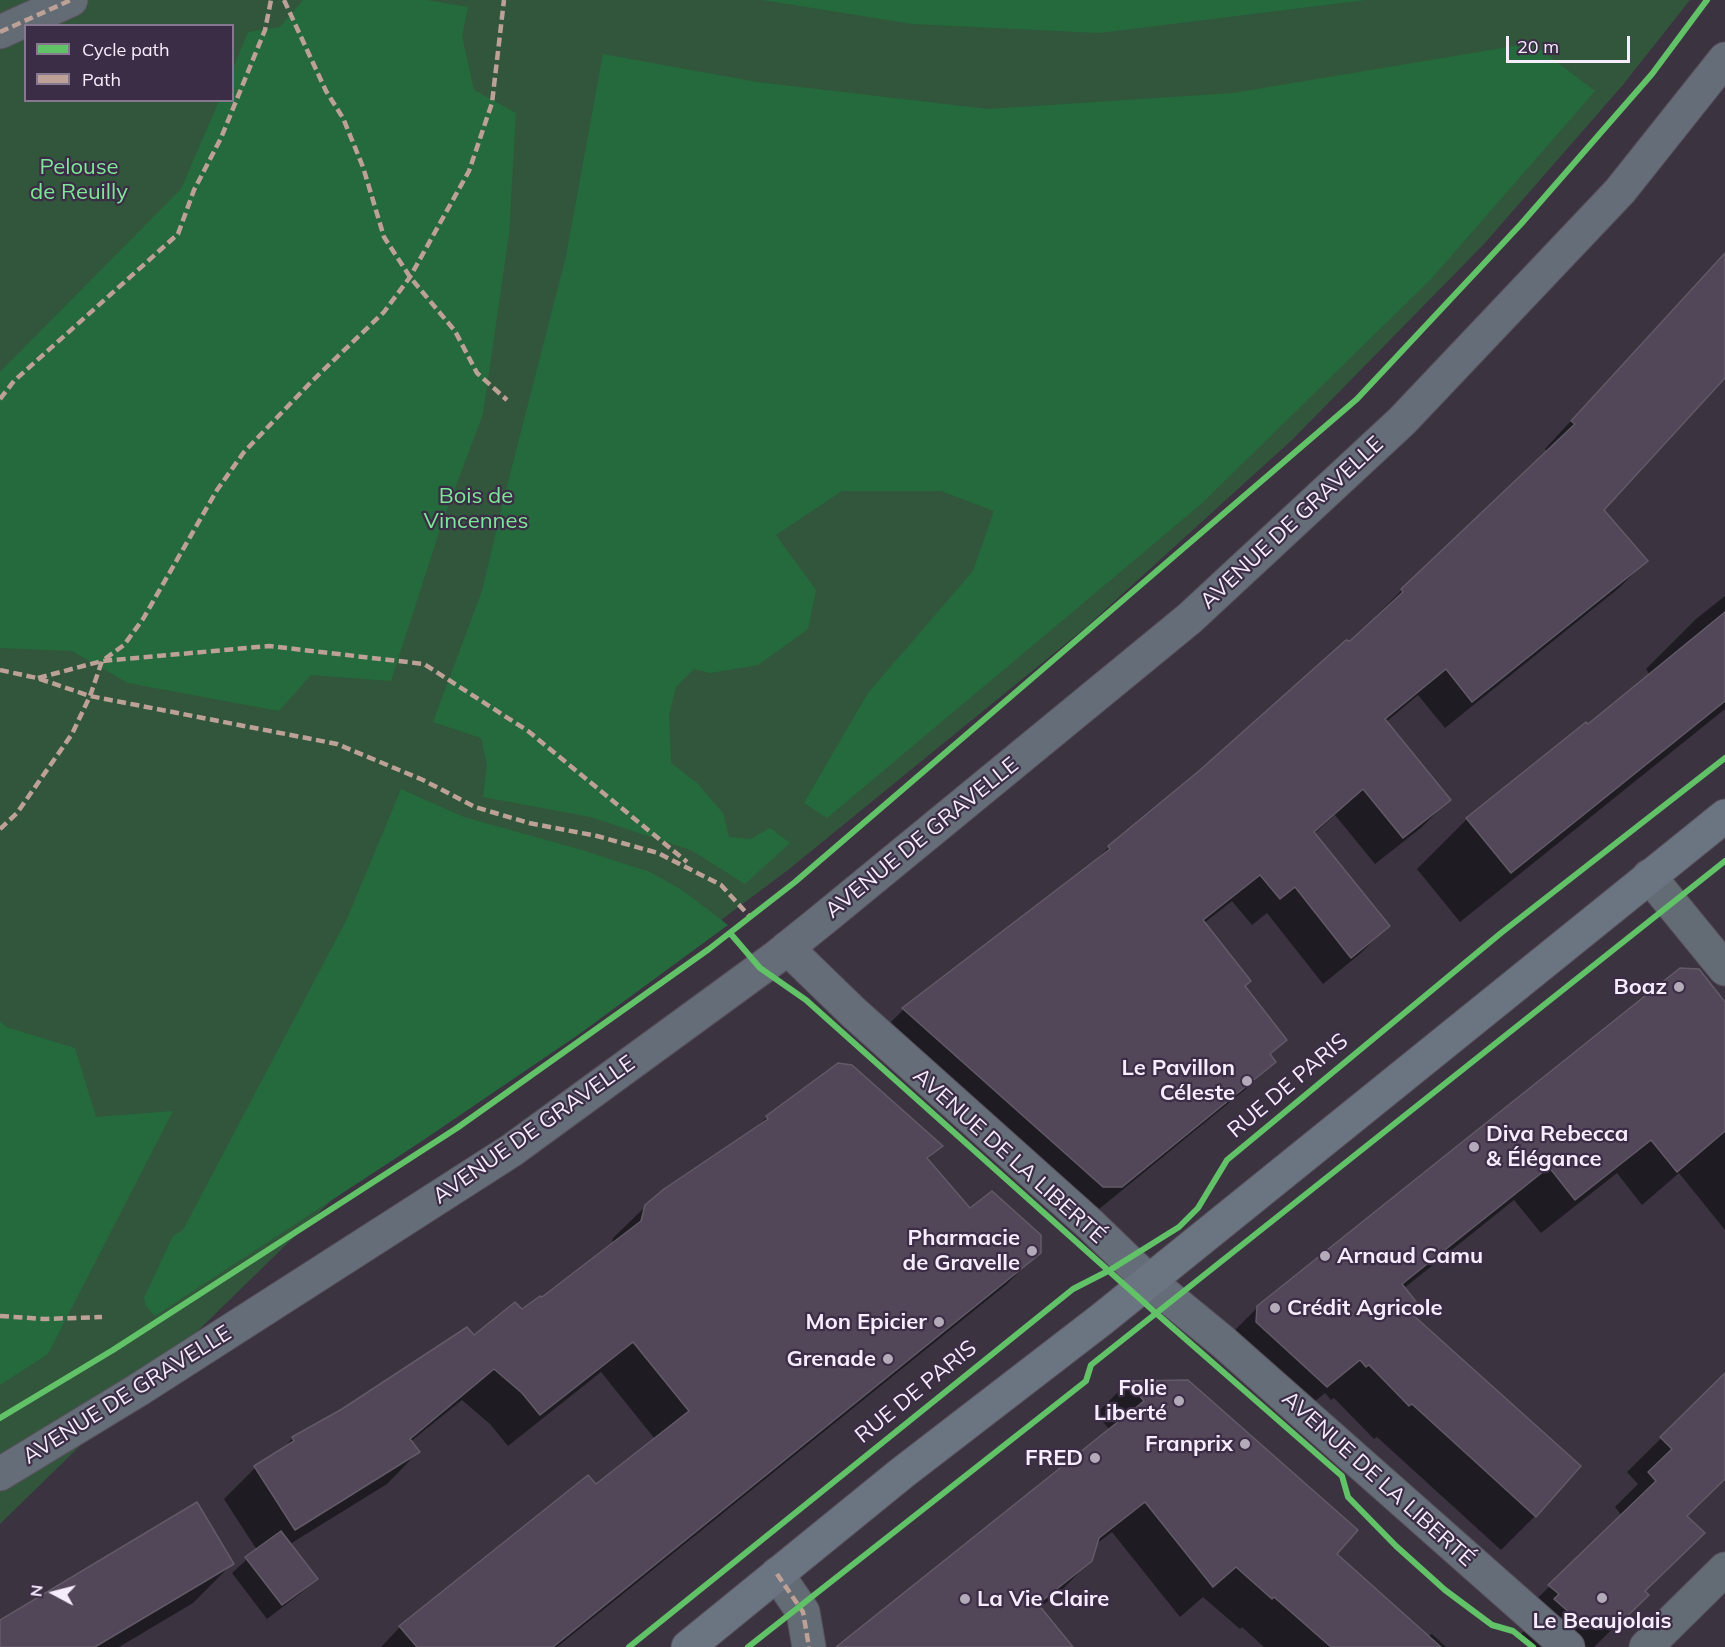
<!DOCTYPE html>
<meta charset="utf-8">
<style>
body{margin:0}
#map{position:relative;width:1725px;height:1647px;overflow:hidden;background:#3b3340;font-family:Mulish,sans-serif}
canvas{display:block}
.legend{position:absolute;left:24px;top:24px;width:210px;height:78px;box-sizing:border-box;background:#3c2d46;border:2px solid #86798f;margin:0;padding:8px 10px;list-style:none;font-size:18px;color:#f5ecfc}
.legend li{display:flex;align-items:center;gap:12px;height:30px}
.legend b{width:30px;border:2px solid #86798f}
.north{position:absolute;left:24px;top:1563px;width:60px;height:60px;-webkit-text-stroke:4px #3c2d46;paint-order:stroke;rotate:277deg;font-size:16px;font-weight:700;line-height:24px;text-align:center;color:#f5ecfc}
.north::after{content:'';display:block;margin:auto;width:21px;height:27px;background:#f5ecfc;clip-path:polygon(50% 0,100% 100%,50% 72%,0 100%)}
.scale{position:absolute;left:1506px;top:36px;width:124px;height:27px;box-sizing:border-box;border:3px solid #f5ecfc;border-top:0;padding-left:8px;font-size:18px;line-height:21px;white-space:nowrap;color:#f5ecfc;-webkit-text-stroke:4px #3c2d46;paint-order:stroke}
</style>
<div id="map">
<canvas width="1725" height="1647"></canvas>
<ul class="legend">
<li><b style="height:8px;background:#61c268"></b>Cycle path</li>
<li><b style="height:8px;background:#bda197"></b>Path</li>
</ul>
<div class="north">N</div>
<div class="scale">20 m</div>
</div>
<script>
const ctx = document.querySelector('canvas').getContext('2d');
ctx.lineJoin = 'round';
function fillPath(path, color) { ctx.fillStyle = color; ctx.fill(path, 'evenodd'); }
const toPath = rows => new Path2D(rows.map(r => 'M' + r).join(''));
function trace(path, color, width, dash) { ctx.strokeStyle = color; ctx.lineWidth = width; ctx.lineCap = dash ? 'butt' : 'round'; ctx.setLineDash(dash || []); ctx.stroke(path); }
function write(font, color, halo, rows, align = 'center') {
  ctx.font = font + ' Mulish,sans-serif'; ctx.lineWidth = 4.5; ctx.setLineDash([]); ctx.textBaseline = 'middle'; ctx.strokeStyle = halo; ctx.fillStyle = color; for (const [text, x, y, turn = 0] of rows) {
    ctx.save(); ctx.translate(x, y); ctx.rotate((+turn || 0) * Math.PI / 180); ctx.textAlign = isNaN(turn) ? turn : align; if (halo) ctx.strokeText(text, 0, 0); ctx.fillText(text, 0, 0); ctx.restore();
  }
}
const green = toPath([
 [0,0,1690,0,1622,86,1484,244,1293,439,1085,628,788,870,563,1038,335,1197,0,1524],
 [26,26,232,26,232,100,26,100]
]);
const forest = toPath([
 [303,0,427,0,468,7,462,36,474,90,516,113,509,234,483,414,443,520,391,681,311,675,279,711,128,683,72,651,0,648,0,372,181,189,219,101,232,100,233,69,248,32,280,27],
 [762,0,1366,0,1099,33,912,24],
 [1532,43,1595,91,1431,279,1200,505,827,818,804,803,868,693,973,571,994,511,941,491,842,491,776,535,816,590,808,629,758,665,710,673,694,669,676,687,669,715,671,763,697,783,723,813,729,837,751,839,770,828,790,843,745,884,691,850,590,817,483,797,487,765,481,738,433,722,482,591,505,494,566,256,603,54,757,82,988,109,1233,93],
 [401,789,464,817,582,850,650,872,682,890,728,925,578,1035,422,1141,155,1316,146,1306,144,1298,173,1236,183,1230,347,919],
 [0,1021,6,1027,75,1048,96,1117,173,1111,48,1354,0,1385]
]);
const shadow = toPath([
 [1725,253,1725,376,1602,510,1646,561,1619,588,1445,728,1418,695,1386,722,1449,800,1422,827,1375,864,1335,815,1314,834,1388,926,1361,953,1323,984,1267,913,1252,925,1232,901,1204,923,1244,987,1285,1039,1269,1056,1274,1062,1246,1089,1093,1214,876,1037,903,1010,1089,867,1109,847,1376,619,1375,617,1402,590,1548,452,1545,449],
 [1725,596,1725,709,1460,922,1417,869,1467,819,1650,675,1646,669,1696,619],
 [1725,1005,1725,1230,1679,1173,1642,1205,1617,1173,1541,1233,1514,1200,1403,1289,1411,1316,1535,1516,1501,1550,1377,1437,1374,1439,1334,1398,1331,1400,1325,1393,1292,1420,1223,1342,1258,1307],
 [767,1117,941,1146,927,1160,970,1211,1039,1252,1007,1284,557,1647,381,1647,400,1627,596,1486,655,1439,601,1372,508,1446,490,1424,462,1400,410,1442,418,1452,387,1484,290,1544,316,1579,301,1593,267,1619,232,1573,257,1550,224,1499,255,1468,280,1452,293,1438,542,1299,612,1245,613,1238,646,1206,755,1129],
 [1725,1375,1725,1478,1686,1517,1643,1592,1647,1595,1594,1647,1536,1647,1521,1634,1526,1629,1515,1620,1622,1516,1615,1507,1638,1484,1627,1472],
 [1187,1382,1335,1554,1427,1637,1432,1634,1446,1647,1264,1647,1242,1627,1240,1629,1203,1597,1180,1617,1112,1532,1095,1545,1091,1560,1059,1593,1039,1608,1071,1647,840,1647,1110,1430,1096,1414,1127,1383],
 [232,1564,193,1603,119,1647,0,1647,0,1622]
]);
const building = toPath([
 [1725,253,1725,378,1604,510,1648,561,1472,702,1446,669,1385,719,1451,800,1403,838,1363,789,1314,832,1390,926,1351,958,1295,887,1280,899,1260,875,1203,920,1251,981,1245,986,1287,1040,1270,1054,1276,1062,1122,1187,1103,1187,902,1008,1110,849,1108,846,1200,770,1346,640,1350,641,1403,592,1401,589,1575,424,1571,421,1725,253],
 [1725,612,1725,701,1511,873,1466,818,1586,722,1588,724,1725,612],
 [1680,968,1699,969,1725,1002,1725,1131,1677,1172,1651,1140,1575,1200,1549,1167,1402,1284,1421,1308,1413,1315,1581,1466,1536,1517,1412,1404,1409,1406,1369,1365,1366,1367,1360,1360,1327,1387,1256,1322,1257,1306,1680,968],
 [838,1063,852,1065,943,1146,927,1158,970,1208,992,1191,1041,1235,1041,1253,553,1647,417,1647,399,1626,588,1475,596,1484,689,1411,633,1342,540,1415,522,1393,494,1369,410,1439,420,1452,295,1530,254,1466,294,1441,292,1437,342,1409,467,1327,474,1335,515,1302,522,1309,540,1296,542,1297,641,1221,645,1205,664,1189,768,1119,766,1116,838,1063],
 [1725,1373,1725,1479,1687,1516,1705,1533,1645,1591,1649,1595,1616,1627,1587,1628,1554,1599,1559,1594,1548,1585,1656,1481,1648,1472,1672,1449,1660,1437,1725,1373],
 [1188,1380,1358,1530,1337,1554,1441,1647,1331,1647,1274,1597,1272,1599,1236,1567,1213,1587,1145,1502,1099,1538,1092,1561,1038,1604,1073,1647,836,1647,1144,1401,1127,1381,1188,1380],
 [197,1502,234,1564,95,1647,0,1647,0,1620,197,1502],
 [281,1531,318,1579,282,1605,245,1557,281,1531]
]);
const street = toPath([
 [0,32,71,0],
 [1649,876,1725,969],
 [777,1574,803,1612,809,1647],
 [1646,1647,1725,1569]
]);
const secondary = toPath([
 [787,948,853,1012,1091,1225,1149,1281,1222,1341,1568,1647],
 [0,1474,138,1390,512,1150,775,958,827,916,1190,618,1402,421,1620,191,1725,59]
]);
const primary = toPath([
 [688,1647,902,1473,1102,1319,1725,816]
]);
const quiet = toPath([
 [284,0,326,91,343,118,363,167,384,237,410,277,455,331,477,373,507,400],
 [0,32,71,0],
 [0,399,14,381,178,234,194,190,221,138,265,30,271,0],
 [0,670,37,678,90,696,337,744,423,780,475,807,529,823,597,836,658,853,721,885,751,918],
 [38,678,102,661,269,646,424,664,528,731,687,862],
 [0,829,17,813,72,734,90,696,102,661,124,645,143,619,217,490,244,452,311,382,384,312,410,277,469,171,492,103,504,0],
 [0,1316,45,1319,102,1317],
 [777,1574,803,1612,809,1647]
]);
const cycleway = toPath([
 [730,933,760,968,806,1000,1157,1314,1342,1476,1348,1497,1396,1546,1445,1590,1492,1625,1513,1631,1533,1647],
 [0,1418,113,1350,457,1128,709,949,795,882,1357,399,1521,224,1652,74,1707,0],
 [629,1647,1073,1289,1110,1270,1179,1227,1198,1208,1227,1160,1501,933,1725,758],
 [748,1647,1086,1381,1091,1365,1725,861]
]);
const markers = [
 [1679,987,6,"#b4abba"],
 [1247,1081,6,"#b4abba"],
 [1474,1147,6,"#b4abba"],
 [1032,1251,6,"#b4abba"],
 [1325,1256,6,"#b4abba"],
 [1275,1308,6,"#b4abba"],
 [939,1322,6,"#b4abba"],
 [888,1359,6,"#b4abba"],
 [1179,1401,6,"#b4abba"],
 [1245,1444,6,"#b4abba"],
 [1095,1458,6,"#b4abba"],
 [1602,1598,6,"#b4abba"],
 [965,1599,6,"#b4abba"]
];
const parkNames = [
 ["Pelouse",79,167],
 ["de Reuilly",79,192],
 ["Bois de",476,496],
 ["Vincennes",476,521]
];
const streetNames = [
 ["AVENUE DE GRAVELLE",1292,523,-43],
 ["AVENUE DE GRAVELLE",922,838,-39],
 ["RUE DE PARIS",1288,1086,-40],
 ["AVENUE DE GRAVELLE",534,1130,-35],
 ["AVENUE DE LA LIBERTÉ",1009,1156,42],
 ["RUE DE PARIS",916,1392,-39],
 ["AVENUE DE GRAVELLE",127,1395,-32],
 ["AVENUE DE LA LIBERTÉ",1378,1479,42]
];
const poiNames = [
 ["Boaz",1667,987],
 ["Le Pavillon",1235,1068],
 ["Céleste",1235,1093],
 ["Diva Rebecca",1486,1134,"left"],
 ["& Élégance",1486,1159,"left"],
 ["Pharmacie",1020,1238],
 ["de Gravelle",1020,1263],
 ["Arnaud Camu",1337,1256,"left"],
 ["Crédit Agricole",1287,1308,"left"],
 ["Mon Epicier",927,1322],
 ["Grenade",876,1359],
 ["Folie",1167,1388],
 ["Liberté",1167,1413],
 ["Franprix",1233,1444],
 ["FRED",1083,1458],
 ["La Vie Claire",977,1599,"left"],
 ["Le Beaujolais",1602,1621,"center"]
];
fillPath(green, '#31563b');
fillPath(forest, '#256a3c');
fillPath(shadow, '#0007');
fillPath(building, '#524659');
trace(building, '#625b67', 1.5);
trace(street, '#58515d', 35);
trace(secondary, '#58515d', 35);
trace(primary, '#58515d', 35);
trace(street, '#636b74', 33);
trace(secondary, '#656d78', 33);
trace(primary, '#6b7481', 33);
trace(quiet, '#bda197', 4.5, [9, 4.5]);
trace(cycleway, '#61c268', 6);
for (const [x, y, r, color] of markers) { const dot = new Path2D(); dot.arc(x, y, r, 0, 2 * Math.PI); ctx.fillStyle = color; ctx.fill(dot); trace(dot, '#3c2d46', 2); }
write('22px', '#7ee697', '#3c2d46', parkNames);
write('22px', '#f5ecfc', '#3c2d46', streetNames);
write('bold 22px', '#f5ecfc', '#3c2d46', poiNames, 'right');
</script>
